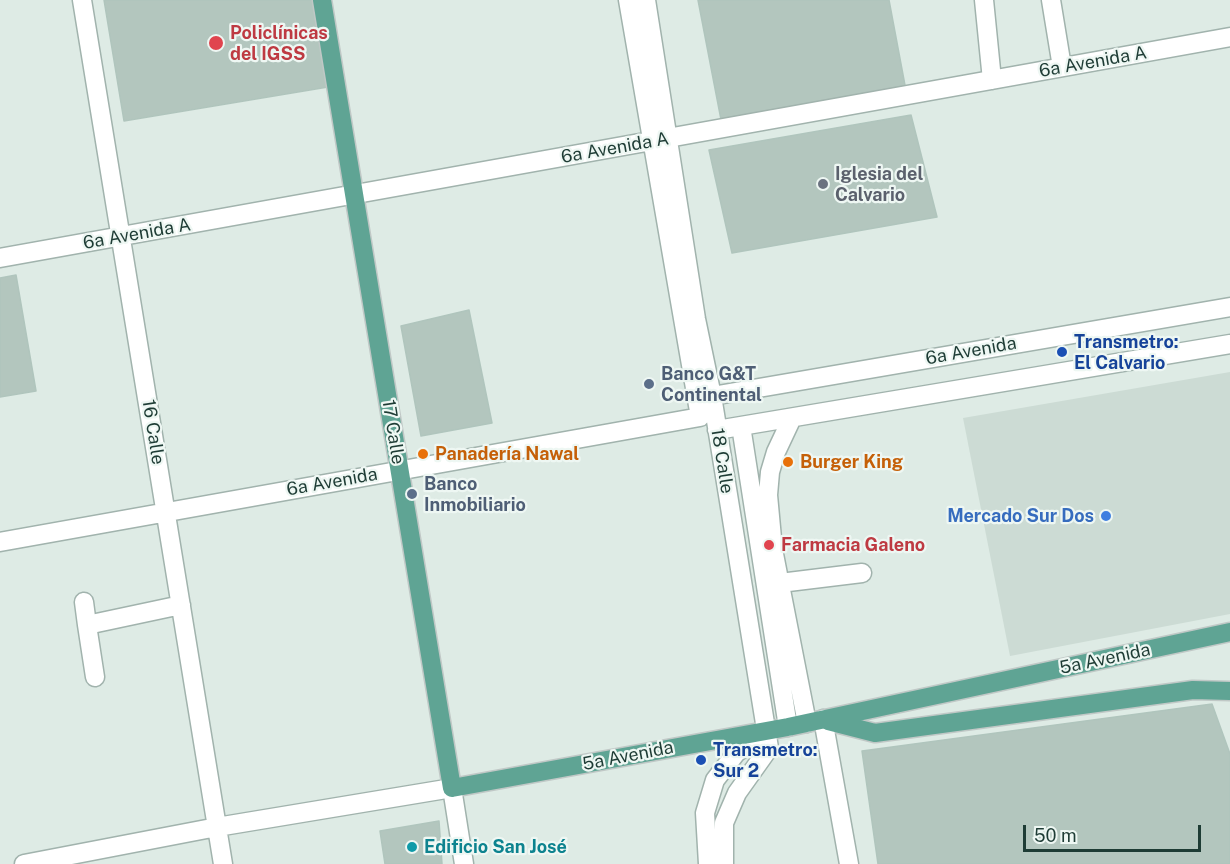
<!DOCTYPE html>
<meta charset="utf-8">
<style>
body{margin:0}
#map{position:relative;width:1230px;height:864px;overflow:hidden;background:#deebe5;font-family:"Public Sans",sans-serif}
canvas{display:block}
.scale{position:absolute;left:1023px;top:825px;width:178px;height:27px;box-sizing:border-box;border:3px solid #1e3c35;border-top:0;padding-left:8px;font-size:18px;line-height:21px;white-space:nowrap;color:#1e3c35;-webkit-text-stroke:4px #eef7f3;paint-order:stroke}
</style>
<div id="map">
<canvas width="1230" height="864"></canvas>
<div class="scale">50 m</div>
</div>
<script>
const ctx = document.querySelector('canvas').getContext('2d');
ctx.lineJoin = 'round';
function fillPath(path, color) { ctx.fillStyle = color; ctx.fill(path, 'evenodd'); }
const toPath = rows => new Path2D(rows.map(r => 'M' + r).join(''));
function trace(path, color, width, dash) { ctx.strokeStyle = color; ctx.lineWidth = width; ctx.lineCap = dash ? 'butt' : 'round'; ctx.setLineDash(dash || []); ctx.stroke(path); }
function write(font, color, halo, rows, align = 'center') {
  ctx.font = font + ' "Public Sans",sans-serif'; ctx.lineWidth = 4.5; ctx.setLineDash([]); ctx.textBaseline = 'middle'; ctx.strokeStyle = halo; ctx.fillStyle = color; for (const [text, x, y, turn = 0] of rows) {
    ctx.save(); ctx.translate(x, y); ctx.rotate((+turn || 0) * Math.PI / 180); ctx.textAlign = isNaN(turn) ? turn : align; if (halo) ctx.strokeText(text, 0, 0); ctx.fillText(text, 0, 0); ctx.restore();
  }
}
const built = toPath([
 [1230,372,1230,614,1010,656,963,418]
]);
const building = toPath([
 [104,0,313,0,328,87,124,121,104,0],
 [698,0,889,0,907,96,723,130,698,0],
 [911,115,937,217,732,253,709,150,911,115],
 [16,275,36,391,0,397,0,278,16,275],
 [469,310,492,423,421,436,401,326,469,310],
 [1212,704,1230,754,1230,864,878,864,862,751,1212,704],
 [439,821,442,864,385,864,380,831,439,821]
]);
const minor = toPath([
 [82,0,223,864],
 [646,0,696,319,712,396,769,748,737,793,724,823,724,864],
 [984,0,992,80],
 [1051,0,1062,67],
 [0,258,1230,37],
 [712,396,1230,307],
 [792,418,776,452,770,472,768,495,773,549,807,723],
 [741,426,788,727],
 [717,430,1230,344],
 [0,542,700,417,628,0],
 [780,583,862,573],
 [84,602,87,625],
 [95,677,87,625,181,605],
 [823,719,849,864],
 [24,864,217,827,452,788,464,864],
 [708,864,705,813,715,780,736,753,768,730]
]);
const major = toPath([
 [322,0,452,788,788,727,1230,632],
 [828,721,875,733,1193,690,1230,691]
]);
const markers = [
 [216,43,8,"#e0444e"],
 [823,184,6,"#6b7280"],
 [1062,352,6,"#1a4fb4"],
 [649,384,6,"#5c6f8a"],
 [423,454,6,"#e8710a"],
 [788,462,6,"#e8710a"],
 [412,494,6,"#5c6f8a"],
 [1106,516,6,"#3f7fe0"],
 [769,545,6,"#e0444e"],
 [701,760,6,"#1a4fb4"],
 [412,847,6,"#0f9aa8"]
];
const healthNames = [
 ["Policlínicas",230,33],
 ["del IGSS",230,54],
 ["Farmacia Galeno",781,545]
];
const streetNames = [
 ["6a Avenida A",1093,62,-10],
 ["6a Avenida A",615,148,-10],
 ["6a Avenida A",137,234,-10],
 ["6a Avenida",971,351,-10],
 ["16 Calle",153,432,81],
 ["17 Calle",393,432,81],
 ["18 Calle",722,461,81],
 ["6a Avenida",332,482,-10],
 ["5a Avenida",1105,659,-12],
 ["5a Avenida",628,756,-11]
];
const worshipNames = [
 ["Iglesia del",835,174],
 ["Calvario",835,195]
];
const transitNames = [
 ["Transmetro:",1074,342],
 ["El Calvario",1074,363],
 ["Transmetro:",713,750],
 ["Sur 2",713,771]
];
const serviceNames = [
 ["Banco G&T",661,374],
 ["Continental",661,395],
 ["Banco",424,484],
 ["Inmobiliario",424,505]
];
const foodNames = [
 ["Panadería Nawal",435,454],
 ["Burger King",800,462]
];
const shopNames = [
 ["Mercado Sur Dos",1094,516]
];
const cultureNames = [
 ["Edificio San José",424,847]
];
fillPath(built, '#ccdbd4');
fillPath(building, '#b3c6be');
trace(building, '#b0c5bd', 1.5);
trace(minor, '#a1b3ad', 21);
trace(major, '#c0c8c6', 21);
trace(minor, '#fff', 18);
trace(major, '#5fa494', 18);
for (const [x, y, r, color] of markers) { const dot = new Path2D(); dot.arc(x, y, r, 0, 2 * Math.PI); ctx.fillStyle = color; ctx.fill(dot); trace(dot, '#eef7f3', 2); }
write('bold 18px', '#be3a42', '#eef7f3', healthNames, 'left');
write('18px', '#1e3c35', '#eef7f3', streetNames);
write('bold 18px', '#5b616d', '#eef7f3', worshipNames, 'left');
write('bold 18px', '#164399', '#eef7f3', transitNames, 'left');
write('bold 18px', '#4e5e75', '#eef7f3', serviceNames, 'left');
write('bold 18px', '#c56008', '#eef7f3', foodNames, 'left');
write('bold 18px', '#366cbe', '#eef7f3', shopNames, 'right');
write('bold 18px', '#0d838f', '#eef7f3', cultureNames, 'left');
</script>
